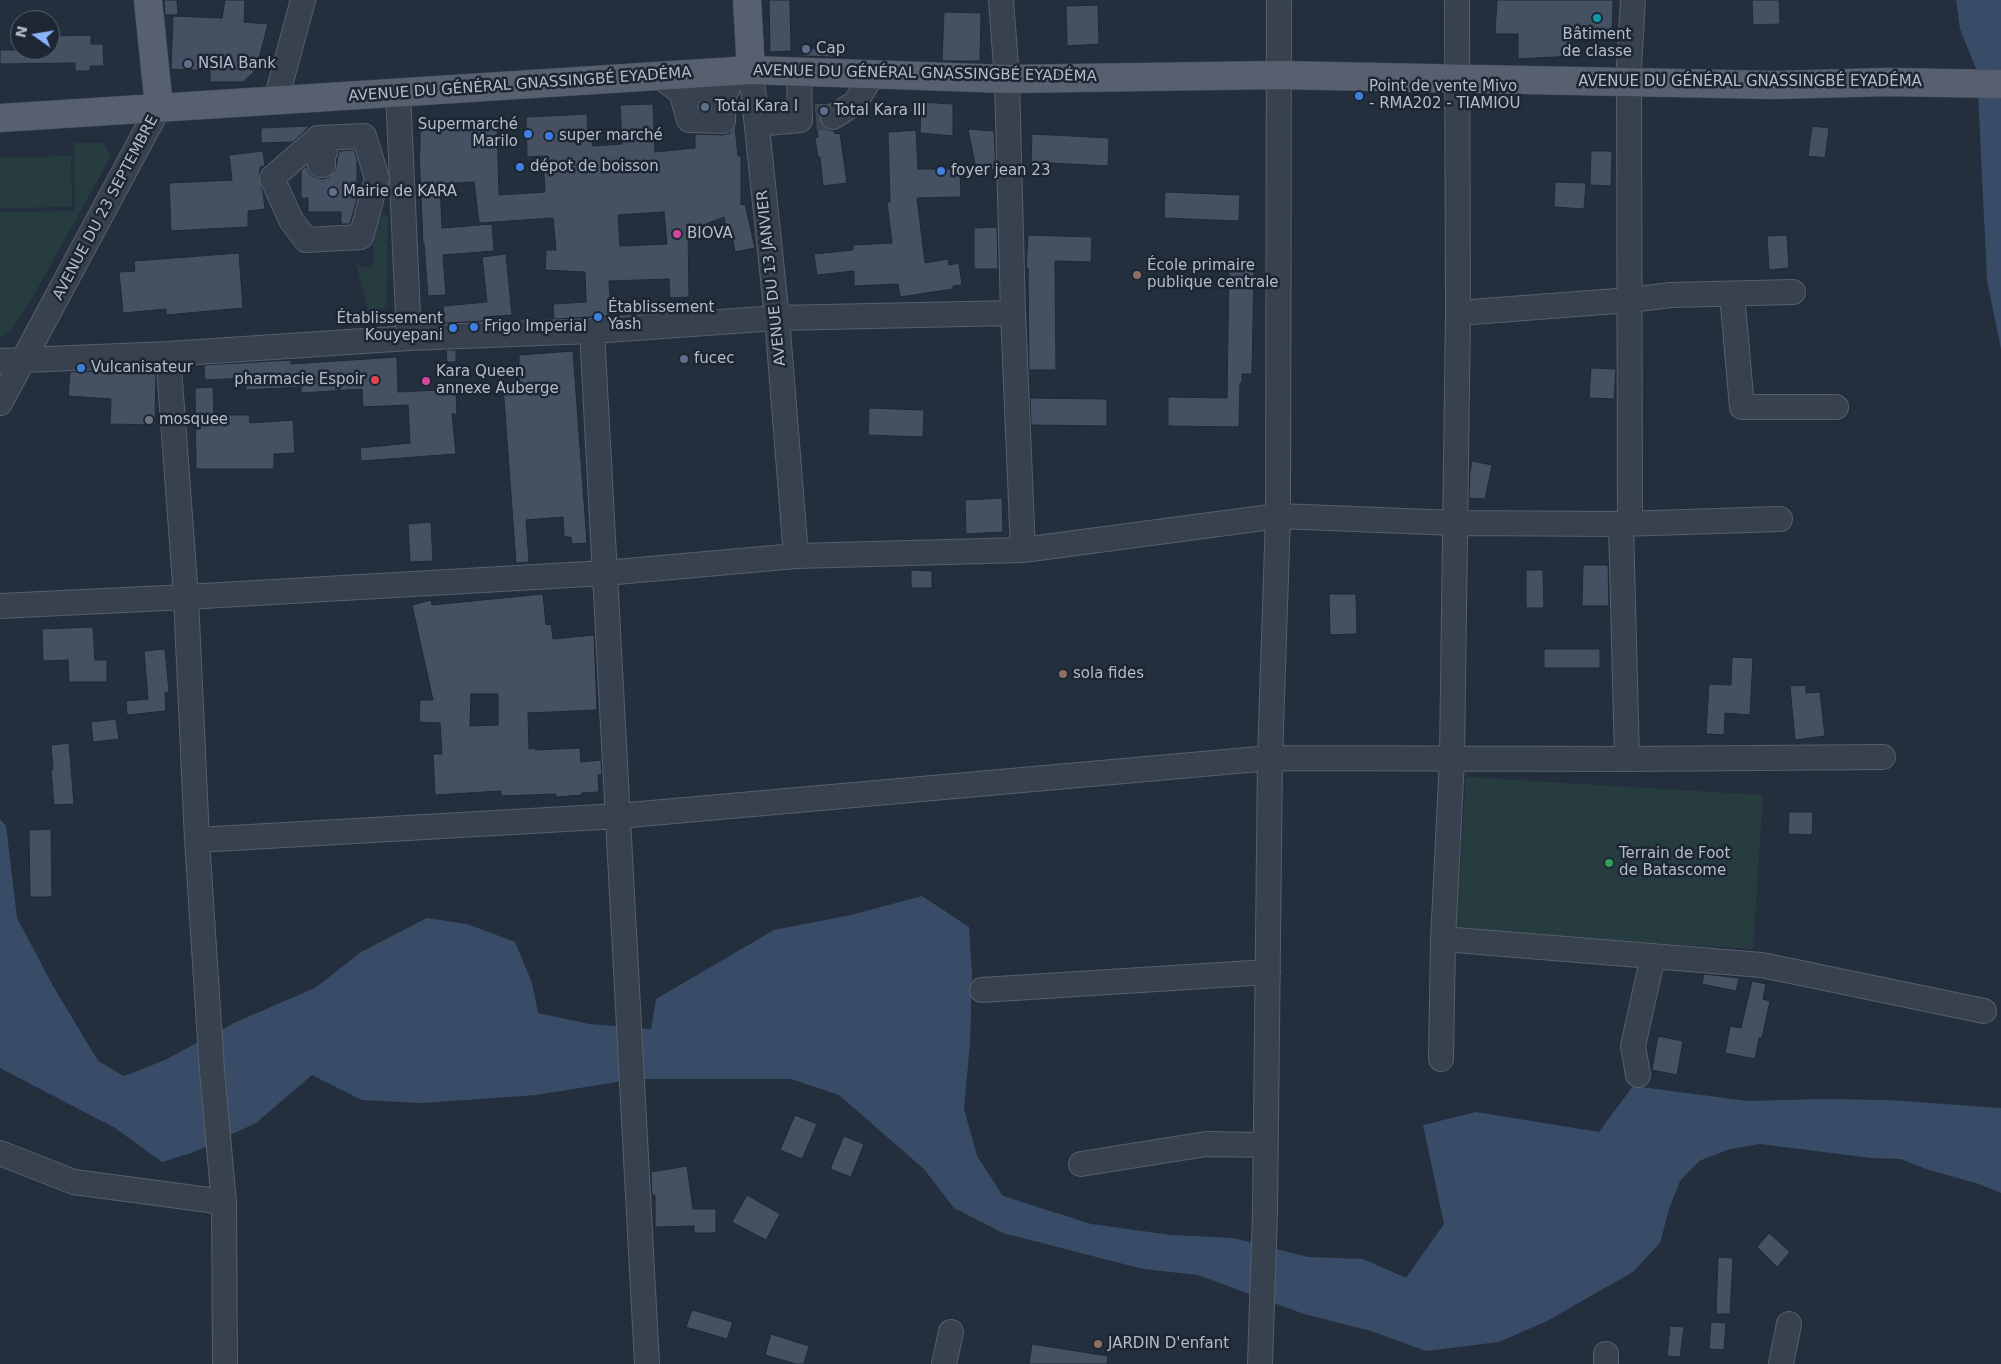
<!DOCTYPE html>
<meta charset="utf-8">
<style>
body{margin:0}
#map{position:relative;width:2001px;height:1364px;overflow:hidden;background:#242f3e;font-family:"DejaVu Sans",sans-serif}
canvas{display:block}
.north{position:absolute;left:10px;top:10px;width:50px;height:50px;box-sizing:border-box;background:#1d2633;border:1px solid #59626f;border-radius:50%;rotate:283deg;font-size:14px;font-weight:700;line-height:20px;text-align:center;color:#b4bcc9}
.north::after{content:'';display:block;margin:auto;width:18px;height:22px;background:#8ab4f8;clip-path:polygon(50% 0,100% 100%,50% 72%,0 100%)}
</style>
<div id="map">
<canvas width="2001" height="1364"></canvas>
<div class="north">N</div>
</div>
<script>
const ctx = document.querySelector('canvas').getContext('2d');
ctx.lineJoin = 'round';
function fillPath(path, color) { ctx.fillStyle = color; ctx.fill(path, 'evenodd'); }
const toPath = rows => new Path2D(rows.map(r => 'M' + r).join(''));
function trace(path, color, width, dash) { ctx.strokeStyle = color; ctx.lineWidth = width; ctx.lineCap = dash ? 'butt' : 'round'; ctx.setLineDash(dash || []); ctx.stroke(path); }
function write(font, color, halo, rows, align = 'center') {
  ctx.font = font + ' "DejaVu Sans",sans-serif'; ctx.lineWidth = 5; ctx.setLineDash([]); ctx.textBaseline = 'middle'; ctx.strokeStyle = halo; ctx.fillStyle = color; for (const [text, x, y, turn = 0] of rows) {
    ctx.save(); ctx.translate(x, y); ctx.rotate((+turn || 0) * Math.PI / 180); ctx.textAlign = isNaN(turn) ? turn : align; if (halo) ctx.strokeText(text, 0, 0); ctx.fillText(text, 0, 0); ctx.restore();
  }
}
const green = toPath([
 [74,143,103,143,111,156,36,291,12,329,0,337,0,212,75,211],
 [71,156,72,207,0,208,0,158],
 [374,209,379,210,379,215,388,215,387,304,371,319,356,264,363,268,371,265,373,261],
 [1466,777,1763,795,1753,949,1456,931]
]);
const water = toPath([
 [1956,0,2001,0,2001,349,1987,280,1977,71,1960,29],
 [0,819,6,826,17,918,53,986,98,1061,124,1076,165,1060,236,1022,315,988,361,952,427,918,467,924,515,942,532,983,538,1013,589,1024,651,1029,656,999,774,930,851,915,922,896,969,927,972,974,970,1043,964,1109,977,1156,1003,1196,1091,1224,1171,1235,1233,1238,1308,1257,1363,1259,1406,1278,1444,1224,1423,1125,1476,1112,1599,1132,1633,1086,1748,1101,1822,1099,1887,1100,2001,1108,2001,1193,1979,1184,1926,1169,1901,1159,1871,1158,1760,1144,1730,1149,1699,1161,1680,1181,1669,1209,1660,1243,1633,1272,1547,1321,1499,1342,1426,1351,1371,1331,1304,1314,1198,1275,1143,1269,1003,1233,954,1208,924,1169,839,1095,791,1079,636,1079,536,1095,423,1103,362,1100,312,1075,256,1123,194,1152,162,1162,115,1128,0,1068]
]);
const building = toPath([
 [164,0,177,0,178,15,165,15,164,0],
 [225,0,245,0,244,22,268,24,256,70,243,82,210,82,210,71,171,69,173,16,222,18,225,0],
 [769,0,790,0,791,51,770,52,769,0],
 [1497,0,1613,0,1612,37,1572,35,1572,56,1518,59,1518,34,1495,34,1497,0],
 [1752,0,1779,0,1780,24,1753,25,1752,0],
 [1098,5,1099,44,1067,46,1066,6,1098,5],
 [944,12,981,13,980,61,942,61,944,12],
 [91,35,91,44,103,44,104,66,90,66,90,71,75,71,75,63,0,64,0,50,50,50,50,36,91,35],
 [832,48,833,57,803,56,803,49,832,48],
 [921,102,953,104,953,136,920,133,921,102],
 [830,103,821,110,819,118,822,125,826,129,834,131,835,134,840,133,847,183,823,186,820,157,818,157,815,138,818,137,814,104,830,103],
 [653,104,655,152,695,148,695,134,723,135,730,133,735,126,738,156,741,156,741,205,745,204,755,248,735,252,732,236,728,237,724,217,688,231,689,297,670,298,669,279,609,281,611,316,554,319,553,304,586,302,585,272,545,270,546,250,556,250,553,218,479,223,474,182,440,184,442,228,492,224,494,251,443,255,446,295,428,296,424,244,423,244,419,151,420,151,420,127,461,127,461,125,497,123,499,195,545,192,543,156,527,157,526,117,587,114,588,136,592,136,593,146,622,144,620,105,653,104],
 [664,212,667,244,620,246,618,215,664,212],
 [308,126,308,128,293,142,261,143,261,128,308,126],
 [1812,126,1829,128,1825,158,1808,156,1812,126],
 [968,129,994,131,996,170,976,169,968,129],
 [916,130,918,169,960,169,961,197,917,198,925,263,948,259,949,265,959,263,962,285,953,286,953,289,900,297,898,284,854,286,854,271,817,275,814,254,853,250,853,245,892,243,887,202,890,202,888,132,916,130],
 [1032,134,1109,138,1108,166,1031,162,1032,134],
 [354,150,357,159,357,199,350,224,341,224,341,212,308,212,308,198,301,198,301,171,306,166,309,173,314,177,323,179,329,177,335,171,339,151,354,150],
 [263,151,265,166,260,167,259,176,263,192,265,209,248,211,248,227,171,231,169,183,232,180,229,155,263,151],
 [1591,151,1612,151,1611,186,1590,185,1591,151],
 [1555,182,1586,183,1584,209,1554,207,1555,182],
 [1165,192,1240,195,1239,221,1164,218,1165,192],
 [997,227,998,269,974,269,974,228,997,227],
 [1028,235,1092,237,1091,262,1055,261,1056,370,1029,370,1028,268,1026,268,1028,235],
 [1787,235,1789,268,1769,270,1767,236,1787,235],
 [239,253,243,308,166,315,166,309,123,313,119,272,135,271,134,261,239,253],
 [506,254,512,315,484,317,484,321,444,323,443,306,487,302,482,257,506,254],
 [1229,259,1244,259,1244,268,1254,268,1252,374,1242,374,1242,383,1240,383,1239,427,1168,426,1168,397,1227,398,1229,259],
 [446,350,456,350,456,362,447,362,446,350],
 [573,351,587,543,572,544,571,537,564,537,563,517,526,520,529,562,516,563,503,386,519,385,519,355,573,351],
 [397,357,398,392,456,389,457,414,452,414,456,454,361,461,360,448,410,443,408,405,363,407,362,389,301,393,301,387,246,390,246,378,205,380,204,365,291,360,291,364,397,357],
 [1591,368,1616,369,1614,399,1589,398,1591,368],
 [83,371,156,374,155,425,110,424,111,399,68,396,70,372,83,371],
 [213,387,214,415,249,415,250,423,293,420,295,453,274,454,274,469,196,469,195,388,213,387],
 [1030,398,1107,399,1107,426,1031,425,1030,398],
 [869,408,924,410,923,437,868,435,869,408],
 [1472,461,1492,465,1485,499,1469,498,1470,472,1472,461],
 [1002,498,1003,532,966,534,965,500,1002,498],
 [431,522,433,561,410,562,408,524,431,522],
 [1583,565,1608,565,1609,606,1582,606,1583,565],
 [911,570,932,571,932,588,911,588,911,570],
 [1526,570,1543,570,1544,608,1526,608,1526,570],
 [543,594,546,625,551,624,553,639,594,635,597,710,528,713,529,749,535,748,535,750,580,748,581,762,601,760,602,775,598,775,599,792,582,793,582,795,556,797,556,794,501,796,501,791,435,795,433,754,442,754,440,723,419,722,420,700,433,700,412,605,431,600,432,605,543,594],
 [471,694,498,694,498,725,470,726,471,694],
 [1329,594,1356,594,1357,634,1330,635,1329,594],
 [93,627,95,660,107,660,107,682,69,682,68,660,43,661,42,629,93,627],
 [165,649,169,692,165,693,166,711,127,715,126,701,148,699,144,651,165,649],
 [1544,649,1600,649,1600,668,1544,668,1544,649],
 [1732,657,1753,658,1750,715,1725,713,1724,735,1706,734,1709,684,1731,685,1732,657],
 [1806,685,1806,693,1820,692,1825,736,1795,740,1790,686,1806,685],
 [116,719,119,739,93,742,91,722,116,719],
 [69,743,74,804,54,805,51,770,53,769,51,745,69,743],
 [1789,812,1813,812,1812,835,1788,834,1789,812],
 [51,829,52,897,30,897,29,830,51,829],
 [1704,974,1739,978,1736,991,1702,984,1704,974],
 [1752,981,1766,984,1763,999,1770,1001,1762,1038,1759,1038,1755,1059,1725,1053,1730,1026,1741,1028,1752,981],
 [1658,1036,1683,1041,1677,1075,1652,1070,1658,1036],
 [795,1115,817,1124,802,1159,780,1150,795,1115],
 [844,1136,864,1144,851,1177,830,1169,844,1136],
 [687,1166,693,1209,716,1209,716,1233,694,1233,694,1226,655,1227,655,1195,652,1195,651,1172,687,1166],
 [747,1195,780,1214,766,1240,732,1222,747,1195],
 [1769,1233,1790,1252,1777,1267,1757,1247,1769,1233],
 [1718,1257,1733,1258,1730,1314,1716,1314,1718,1257],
 [692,1310,733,1322,727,1339,686,1327,692,1310],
 [1711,1322,1726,1323,1724,1350,1709,1349,1711,1322],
 [1670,1326,1684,1327,1680,1357,1667,1356,1670,1326],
 [771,1334,809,1346,804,1364,796,1364,765,1355,771,1334],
 [1032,1344,1108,1356,1107,1364,1029,1364,1032,1344]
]);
const minorTunnel = toPath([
 [816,118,833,117]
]);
const minor = toPath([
 [1001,0,1007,79,1013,313,1023,550],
 [751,70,777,318,796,556],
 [659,76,681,92,724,95,737,71],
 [1628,82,1633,0],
 [1629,82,1630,523],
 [398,92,409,338],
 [681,92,689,120,723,121,724,95],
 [276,100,303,0],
 [833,117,855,103,873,74],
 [757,124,800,120,799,72],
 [364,136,377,178,361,237,306,240,291,220,272,178,318,138,364,136],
 [318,138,320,165,323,165,323,152,325,152],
 [1732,294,1742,407,1836,407],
 [1458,313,1630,300,1671,295,1793,292],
 [592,331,647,1364],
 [168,354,186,597,197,840,212,1071,224,1202,225,1364],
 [0,361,168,354,409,338,592,331,777,318,1013,313],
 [0,403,159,107],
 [1621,524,1627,759],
 [0,606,186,597,605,573,796,556,1023,550,1278,516,1456,523,1621,524,1780,519],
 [197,840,618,816,1270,758,1627,759,1883,757],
 [1443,939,1762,965,1984,1011],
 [982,990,1268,972],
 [1441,1059,1443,939,1452,759,1458,313,1457,0],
 [1638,1075,1633,1046,1653,956],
 [0,1153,74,1182,224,1202],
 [1081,1164,1206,1144,1266,1145],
 [944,1364,951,1332],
 [1260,1364,1265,1212,1270,758,1278,516,1279,0],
 [1606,1364,1606,1354],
 [1781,1364,1789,1324]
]);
const major = toPath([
 [148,0,159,107],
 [747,0,751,70],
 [0,118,751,70,1007,79,1278,75,1773,85,1888,82,2001,84]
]);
const markers = [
 [1597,18,5,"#0f9aa8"],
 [806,49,5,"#5c6f8a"],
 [188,64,5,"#5c6f8a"],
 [1359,96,5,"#3f7fe0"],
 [705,107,5,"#5c6f8a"],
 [824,111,5,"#5c6f8a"],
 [528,134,5,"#3f7fe0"],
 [549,136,5,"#3f7fe0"],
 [520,167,5,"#3f7fe0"],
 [941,171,5,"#3f7fe0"],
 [333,192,5,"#5c6f8a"],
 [677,234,5,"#d1479c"],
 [1137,275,5,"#8d6e63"],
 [598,317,5,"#3f7fe0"],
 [474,327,5,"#3f7fe0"],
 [453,328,5,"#3f7fe0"],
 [684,359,5,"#5c6f8a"],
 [81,368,5,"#3f7fe0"],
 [375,380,5,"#e0444e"],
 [426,381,5,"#d1479c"],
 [149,420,5,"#6b7280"],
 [1063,674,5,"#8d6e63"],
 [1609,863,5,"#2e9e5b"],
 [1098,1344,5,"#8d6e63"]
];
const poiNames = [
 ["Bâtiment",1597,35,"center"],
 ["de classe",1597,52,"center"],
 ["Cap",816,49],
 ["NSIA Bank",198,64],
 ["Point de vente Mivo",1369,87],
 ["- RMA202 - TIAMIOU",1369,104],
 ["Total Kara I",715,107],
 ["Total Kara III",834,111],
 ["Supermarché",518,125,"right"],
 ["Marilo",518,142,"right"],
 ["super marché",559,136],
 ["dépot de boisson",530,167],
 ["foyer jean 23",951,171],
 ["Mairie de KARA",343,192],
 ["BIOVA",687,234],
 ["École primaire",1147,266],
 ["publique centrale",1147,283],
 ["Établissement",608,308],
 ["Yash",608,325],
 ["Établissement",443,319,"right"],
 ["Kouyepani",443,336,"right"],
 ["Frigo Imperial",484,327],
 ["fucec",694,359],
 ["Vulcanisateur",91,368],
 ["Kara Queen",436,372],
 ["annexe Auberge",436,389],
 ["pharmacie Espoir",365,380,"right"],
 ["mosquee",159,420],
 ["sola fides",1073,674],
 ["Terrain de Foot",1619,854],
 ["de Batascome",1619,871],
 ["JARDIN D'enfant",1108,1344]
];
const streetNames = [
 ["AVENUE DU GÉNÉRAL GNASSINGBÉ EYADÉMA",925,74,1],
 ["AVENUE DU GÉNÉRAL GNASSINGBÉ EYADÉMA",1750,82],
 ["AVENUE DU GÉNÉRAL GNASSINGBÉ EYADÉMA",520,85,-4],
 ["AVENUE DU 23 SEPTEMBRE",106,208,-62],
 ["AVENUE DU 13 JANVIER",772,278,-96]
];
fillPath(green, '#263c3f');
fillPath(water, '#394c67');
fillPath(building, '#455162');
trace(building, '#1f2835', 1);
trace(minorTunnel, '#3a4453', 24, [24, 12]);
trace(minor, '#565f6c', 26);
trace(major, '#414a57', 29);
trace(minor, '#38414e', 24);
trace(major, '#56606e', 28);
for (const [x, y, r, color] of markers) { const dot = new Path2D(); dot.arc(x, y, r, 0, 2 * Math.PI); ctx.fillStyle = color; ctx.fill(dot); trace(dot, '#1d2633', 2); }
write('15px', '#b4bcc9', '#1d2633', poiNames, 'left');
write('15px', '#b4bcc9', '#1d2633', streetNames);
</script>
